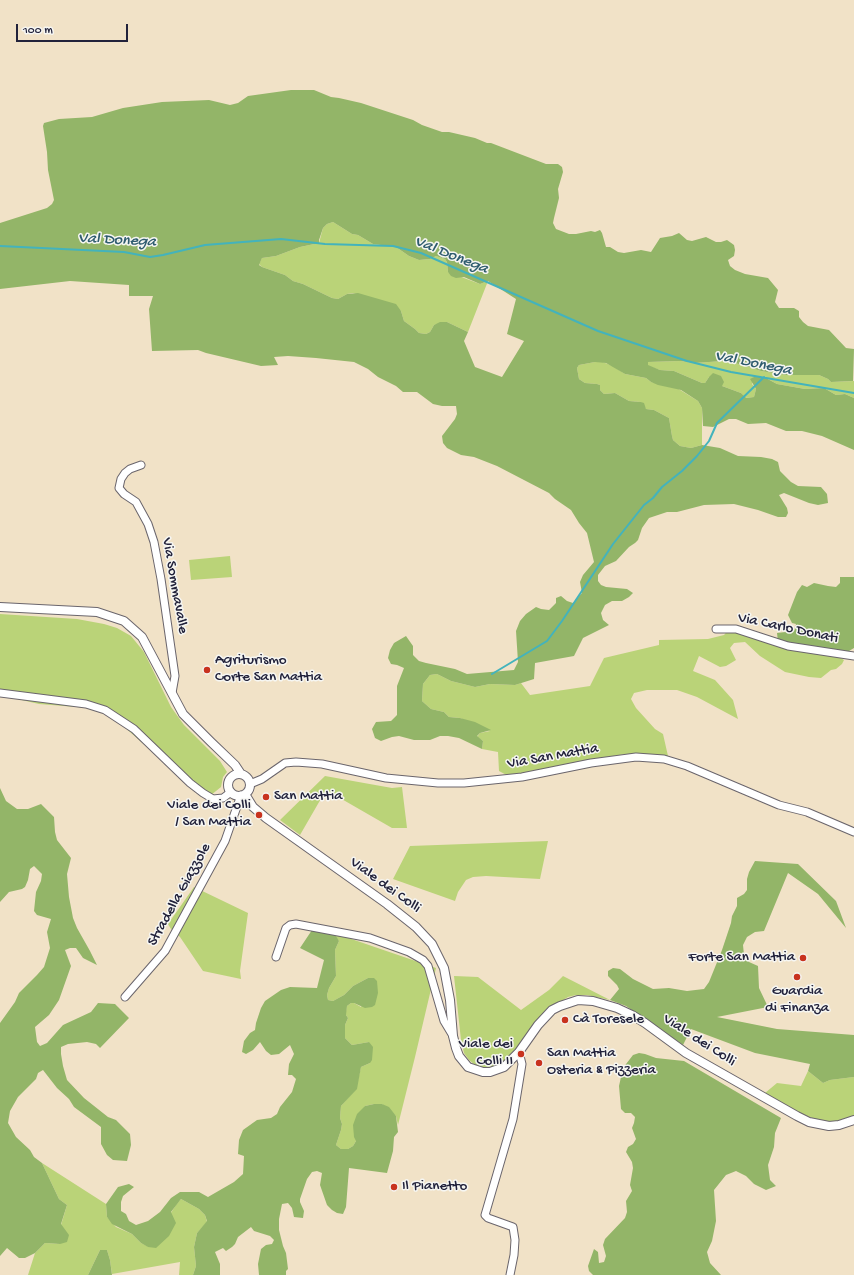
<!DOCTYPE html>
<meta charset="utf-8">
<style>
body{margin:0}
#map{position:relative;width:854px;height:1275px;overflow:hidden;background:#f1e2c7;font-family:"Gochi Hand",sans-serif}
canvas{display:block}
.scale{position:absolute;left:16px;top:24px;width:112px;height:18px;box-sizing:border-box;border:2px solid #22223b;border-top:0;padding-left:5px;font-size:12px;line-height:14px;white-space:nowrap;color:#22223b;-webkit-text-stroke:3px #f6f6f2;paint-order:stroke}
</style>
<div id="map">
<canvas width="854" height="1275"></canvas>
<div class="scale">100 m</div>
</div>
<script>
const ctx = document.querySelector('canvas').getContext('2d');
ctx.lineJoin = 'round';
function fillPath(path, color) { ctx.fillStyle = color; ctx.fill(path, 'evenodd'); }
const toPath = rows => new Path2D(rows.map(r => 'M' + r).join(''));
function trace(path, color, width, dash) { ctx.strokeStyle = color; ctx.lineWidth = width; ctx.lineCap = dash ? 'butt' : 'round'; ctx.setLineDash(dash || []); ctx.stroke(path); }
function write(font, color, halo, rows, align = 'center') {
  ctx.font = font + ' "Gochi Hand",sans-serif'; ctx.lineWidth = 3; ctx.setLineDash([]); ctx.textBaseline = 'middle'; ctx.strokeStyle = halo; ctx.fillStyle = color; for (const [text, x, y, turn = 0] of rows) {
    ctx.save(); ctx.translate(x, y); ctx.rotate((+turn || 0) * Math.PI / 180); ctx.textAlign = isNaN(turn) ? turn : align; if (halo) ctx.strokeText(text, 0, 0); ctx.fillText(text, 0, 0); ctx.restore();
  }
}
const green = toPath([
 [333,222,352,234,358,235,373,244,396,247,409,256,419,260,430,259,436,256,445,259,447,262,448,272,480,284,488,281,468,332,447,322,434,325,430,332,426,334,419,333,415,329,404,321,401,311,375,299,353,293,347,294,338,299,332,298,303,284,293,281,285,275,262,267,259,264,262,258,276,256,300,247,319,243,323,228,327,224],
 [600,361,613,366,625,374,646,378,651,382,677,388,698,401,702,408,702,445,691,448,680,446,673,440,672,436,669,418,654,410,646,409,641,402,629,401,615,393,604,394,600,390,600,385,597,384,585,383,579,379,577,368,579,365],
 [680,361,695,363,723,361,732,362,761,371,785,375,819,375,828,379,831,382,854,381,854,398,845,394,836,395,824,388,805,389,777,384,764,377,754,377,752,384,756,389,754,397,745,398,741,393,722,386,709,377,705,383,702,383,674,371,660,370,648,366,648,362],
 [230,556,232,577,191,580,189,560],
 [0,614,77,619,104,624,117,628,131,636,144,652,171,707,184,725,220,761,227,772,223,777,221,787,206,799,122,725,105,713,89,708,39,704,0,695],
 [733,625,778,642,839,657,844,660,842,664,836,669,831,670,821,678,809,677,785,672,760,656,745,642,734,643,730,648,736,660,726,666,720,667,699,656,693,671,715,680,733,700,738,719,697,697,677,690,647,690,634,693,631,699,636,708,655,729,663,734,668,756,625,754,591,760,588,768,514,779,499,771,498,752,482,749,483,741,477,737,480,733,490,731,460,718,449,717,444,712,431,709,422,701,423,684,430,675,437,674,451,681,475,687,490,684,515,685,521,683,530,695,590,686,604,658,659,645,659,640,708,639,724,635],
 [325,776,392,788,402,787,407,828,392,828,326,790,300,835,280,820],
 [548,841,540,879,486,876,473,877,466,880,458,892,455,901,393,879,410,846],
 [194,887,248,913,240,971,241,979,203,971,180,937,171,929,168,924],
 [331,932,436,968,415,1057,398,1125,396,1116,382,1104,374,1104,365,1106,356,1141,353,1146,348,1149,341,1149,336,1145,341,1130,342,1124,340,1118,341,1106,356,1089,361,1067,370,1063,369,1042,352,1045,345,1038,345,1025,348,1018,346,1015,346,1011,347,1006,351,1003,354,1003,361,1007,374,978,368,978,353,986,344,995,333,1001,328,1000,327,995,329,988,336,976,335,950,339,941],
 [454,976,478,977,521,1010,549,990,563,976,610,1000,587,995,576,995,568,997,552,1007,537,1020,515,1052,508,1059,495,1068,485,1069,475,1065,469,1060,464,1053,461,1040],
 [808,1071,823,1083,830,1080,854,1077,854,1117,840,1122,832,1122,817,1120,795,1111,765,1093,777,1083,801,1086],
 [42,1163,106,1204,107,1217,116,1227,132,1234,141,1243,149,1247,176,1205,181,1199,199,1209,205,1215,207,1222,197,1233,194,1247,196,1266,193,1275,179,1275,180,1262,112,1274,110,1260,107,1250,100,1250,88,1275,28,1275,35,1253,45,1243,60,1244,61,1225,67,1205,59,1199]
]);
const forest = toPath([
 [291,90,314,90,331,97,339,98,361,103,413,120,422,125,442,132,449,132,475,138,487,143,491,143,546,164,558,164,562,167,563,172,558,189,559,198,554,218,553,223,556,229,569,234,576,234,591,231,595,232,600,230,602,233,606,247,610,247,618,252,624,253,641,250,651,252,660,238,672,236,679,233,687,240,692,241,706,237,716,242,721,242,727,240,734,245,735,250,734,256,728,260,730,266,735,270,745,274,768,278,778,290,775,302,779,308,794,308,799,311,799,317,803,322,808,326,829,330,846,348,854,349,853,381,831,382,828,379,819,375,785,375,761,371,732,362,723,361,695,363,680,361,648,362,648,365,660,370,674,371,702,383,705,383,709,377,713,373,721,376,724,382,722,386,741,393,746,398,754,397,756,389,750,379,754,377,764,377,777,384,805,389,824,388,836,395,845,394,854,398,854,450,822,436,802,431,786,431,766,423,748,424,736,419,729,419,713,427,703,426,702,408,698,401,681,390,658,385,651,382,646,378,625,374,606,363,595,362,579,365,577,368,579,379,585,383,597,384,600,385,600,390,604,394,615,393,629,401,641,402,644,403,646,409,654,410,669,418,672,436,673,440,680,446,691,448,702,445,720,448,738,456,761,457,772,459,778,462,780,471,791,482,798,486,821,487,827,494,828,503,818,505,809,503,784,493,779,495,787,508,788,513,786,517,778,517,758,510,734,504,704,505,677,512,667,512,649,518,642,528,638,540,635,543,629,547,616,561,605,566,598,575,598,581,601,585,606,587,627,589,633,593,629,597,622,601,612,601,605,605,601,613,603,620,609,625,583,638,574,656,535,663,534,679,515,685,490,684,475,687,451,681,437,674,430,675,423,684,422,701,431,709,444,712,449,717,460,718,475,722,491,730,480,733,477,736,483,741,482,749,459,738,448,736,440,736,430,740,414,740,399,736,392,737,381,741,375,738,372,729,376,722,391,721,397,715,397,686,404,668,397,665,391,664,388,658,390,650,394,643,406,636,413,646,413,655,419,661,426,663,455,669,467,674,514,670,518,662,516,631,520,621,526,614,536,607,541,609,549,610,556,603,556,598,561,596,567,601,573,603,582,593,580,582,583,575,594,562,587,533,579,523,571,510,555,499,549,493,497,466,474,457,461,455,447,448,443,443,442,436,455,419,457,414,456,406,442,406,433,404,417,392,403,392,396,386,378,377,368,369,354,362,316,358,288,356,274,357,278,365,261,366,206,353,198,350,152,351,149,309,153,296,129,296,129,285,70,281,0,289,0,223,47,208,52,204,54,200,48,170,47,152,43,126,44,123,59,119,92,117,123,108,162,102,209,100,230,105,238,103,248,96],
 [333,222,352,234,358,235,373,244,396,247,409,256,419,260,430,259,436,256,445,259,447,262,448,272,451,276,456,278,464,277,480,284,488,281,516,299,507,334,524,341,502,377,475,367,464,341,468,332,447,322,440,322,434,325,430,332,426,334,419,333,415,329,404,321,401,311,396,304,358,293,347,294,338,299,332,298,303,284,293,281,285,275,262,267,259,265,262,258,276,256,300,247,319,243,319,240,323,228,327,224],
 [840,577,854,577,854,648,839,657,778,642,777,633,794,631,796,624,792,623,788,615,797,592,802,585,807,587,814,583,828,586,836,587,840,583],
 [0,788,6,801,17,809,28,809,41,804,54,817,55,832,57,840,71,858,67,874,69,897,73,918,77,928,90,951,97,965,83,958,76,948,70,948,65,950,71,966,59,1000,49,1015,35,1027,37,1042,40,1046,47,1043,63,1025,91,1012,98,1003,115,1004,129,1018,100,1048,96,1044,87,1042,68,1044,61,1047,61,1054,63,1066,67,1080,84,1098,108,1117,116,1120,130,1134,131,1145,127,1161,113,1160,107,1155,101,1144,101,1127,74,1107,69,1099,57,1088,43,1070,38,1073,36,1079,18,1097,10,1111,8,1123,16,1137,30,1150,34,1157,42,1163,59,1199,67,1205,61,1224,69,1235,67,1242,60,1244,45,1243,35,1253,25,1258,19,1258,7,1248,0,1256,0,1023,15,1002,19,993,37,975,44,967,50,948,47,932,51,919,37,915,34,911,36,892,41,881,42,874,34,866,30,869,28,880,25,887,22,889,9,892,0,902],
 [755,861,798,864,836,901,846,928,818,894,788,873,764,931,755,932,747,937,743,945,744,955,749,962,758,966,759,988,768,1007,717,1017,777,1029,854,1035,854,1077,830,1080,823,1083,808,1071,810,1064,755,1053,691,1029,683,1045,626,1006,610,1000,619,989,617,985,608,976,608,971,613,968,620,969,633,979,653,989,669,988,687,991,704,989,709,982,722,950,731,923,732,916,737,906,737,898,744,894,747,890,747,879,749,872],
 [314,927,334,933,339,941,335,950,336,976,329,988,327,995,328,1000,333,1001,344,995,353,986,368,978,374,978,377,981,378,993,375,1005,372,1007,365,1008,354,1003,351,1003,347,1006,346,1015,348,1018,345,1025,345,1038,352,1045,369,1042,373,1047,372,1060,370,1063,361,1067,357,1089,341,1106,340,1118,342,1124,341,1130,336,1145,341,1149,348,1149,353,1146,356,1141,354,1137,353,1125,357,1114,365,1106,374,1104,382,1104,389,1107,396,1116,398,1132,394,1137,393,1151,387,1173,349,1168,346,1207,343,1214,337,1213,332,1210,327,1205,320,1185,322,1173,317,1171,312,1172,307,1179,300,1199,300,1202,304,1211,303,1218,294,1217,292,1208,288,1203,282,1204,279,1219,279,1230,283,1246,286,1253,288,1269,286,1271,286,1275,259,1275,258,1264,261,1249,266,1245,272,1244,274,1240,270,1236,254,1231,251,1227,238,1237,235,1244,232,1247,226,1251,223,1248,215,1252,220,1264,220,1275,193,1275,196,1266,194,1247,197,1233,207,1221,205,1215,199,1209,181,1199,171,1212,176,1223,169,1236,156,1248,148,1247,141,1243,132,1234,112,1224,107,1217,106,1204,118,1187,129,1184,134,1187,123,1196,121,1202,121,1211,126,1214,129,1221,136,1225,148,1221,160,1212,171,1198,180,1192,199,1192,208,1197,234,1182,243,1174,244,1156,238,1154,239,1140,243,1130,257,1120,271,1118,277,1114,280,1107,292,1092,296,1079,292,1075,288,1075,289,1064,294,1054,290,1045,279,1054,271,1055,266,1051,260,1042,253,1050,246,1054,242,1052,244,1041,250,1033,255,1030,256,1023,261,1008,265,1001,281,990,290,987,317,988,324,960,300,948],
 [639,1053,645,1054,656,1058,684,1061,781,1118,775,1133,774,1147,768,1165,770,1180,776,1186,766,1190,754,1184,746,1176,736,1171,726,1175,714,1190,716,1221,712,1241,707,1252,710,1263,721,1275,593,1275,589,1271,588,1266,594,1249,598,1252,599,1263,604,1262,606,1256,603,1245,605,1239,625,1218,627,1212,626,1201,632,1191,630,1185,633,1168,632,1162,626,1152,628,1147,633,1144,636,1139,632,1128,634,1123,635,1117,631,1113,625,1113,621,1109,619,1086,623,1068,633,1055],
 [100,1250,107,1250,110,1260,112,1275,88,1275]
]);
const stream = toPath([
 [0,246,124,252,150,257,163,255,205,245,281,239,325,244,393,246,421,253,598,331,687,361,731,372,854,393],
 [492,674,547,641,562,621,613,544,644,505,653,498,662,487,682,471,697,456,709,441,717,423,764,377]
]);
const minor = toPath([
 [141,465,130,469,125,473,121,479,119,488,124,494,136,502,148,524,154,542,161,579,175,676,172,693],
 [716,629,736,629,788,646,854,656],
 [0,693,86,704,105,710,134,729,190,783,203,793,213,799,223,798,231,792],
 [250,784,262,779,285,763,296,762,322,764,386,778,438,783,464,783,522,777,591,763,636,757,664,759,687,766,779,805,807,812,854,832],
 [276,957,286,928,290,925,296,924,370,938,409,952,423,960,428,966,444,1021,453,1036],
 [125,997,165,951,225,841,241,795],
 [510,1275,514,1255,515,1240,513,1227,488,1218,485,1215,513,1119,522,1064,519,1052]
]);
const tertiary = toPath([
 [0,607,97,612,124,621,142,637,183,714,211,742,235,765,241,774],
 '228 785a11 11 0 1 1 22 0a11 11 0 1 1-22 0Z',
 [245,794,253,807,266,818,387,904,416,927,432,944,444,968,450,1000,453,1036,456,1048,459,1056,468,1067,483,1072,490,1072,504,1067,519,1052,538,1025,552,1010,560,1006,578,1000,593,1001,617,1008,632,1015,645,1023,686,1053,797,1116,809,1122,829,1126,839,1125,854,1120]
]);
const markers = [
 [207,670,4,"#c8321e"],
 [266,797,4,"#c8321e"],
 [259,815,4,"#c8321e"],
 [803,958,4,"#c8321e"],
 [797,977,4,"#c8321e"],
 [565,1020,4,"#c8321e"],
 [521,1054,4,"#c8321e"],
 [539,1063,4,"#c8321e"],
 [394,1187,4,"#c8321e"]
];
const streetNames = [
 ["Via Sommavalle",174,586,80],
 ["Via Carlo Donati",788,629,12],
 ["Via San Mattia",553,757,-10],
 ["Viale dei Colli",385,886,36],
 ["Stradella Giazzole",180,895,-61],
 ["Viale dei Colli",699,1041,33]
];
const poiNames = [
 ["Agriturismo",215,661],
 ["Corte San Mattia",215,678],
 ["San Mattia",274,797],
 ["Viale dei Colli",251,806,"right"],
 ["/ San Mattia",251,823,"right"],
 ["Forte San Mattia",795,958,"right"],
 ["Guardia",797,992,"center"],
 ["di Finanza",797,1009,"center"],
 ["Cà Toresele",573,1020],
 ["Viale dei",513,1045,"right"],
 ["Colli II",513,1062,"right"],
 ["San Mattia",547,1054],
 ["Osteria & Pizzeria",547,1071],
 ["Il Pianetto",402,1187]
];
const waterNames = [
 ["Val Donega",117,241,3],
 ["Val Donega",451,256,22],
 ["Val Donega",753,364,11]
];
fillPath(green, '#bad378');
fillPath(forest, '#93b568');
trace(stream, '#43b3bc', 2);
trace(minor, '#6a656c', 9);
trace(tertiary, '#6a656c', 10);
trace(minor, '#fff', 7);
trace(tertiary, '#fff', 8);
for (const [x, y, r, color] of markers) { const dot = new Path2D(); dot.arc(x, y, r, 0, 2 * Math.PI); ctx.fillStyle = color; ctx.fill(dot); trace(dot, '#f6f6f2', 1.5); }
write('15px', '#22223b', '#f6f6f2', streetNames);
write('15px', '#22223b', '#f6f6f2', poiNames, 'left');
write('italic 16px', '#2f5c6f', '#f6f6f2', waterNames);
</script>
